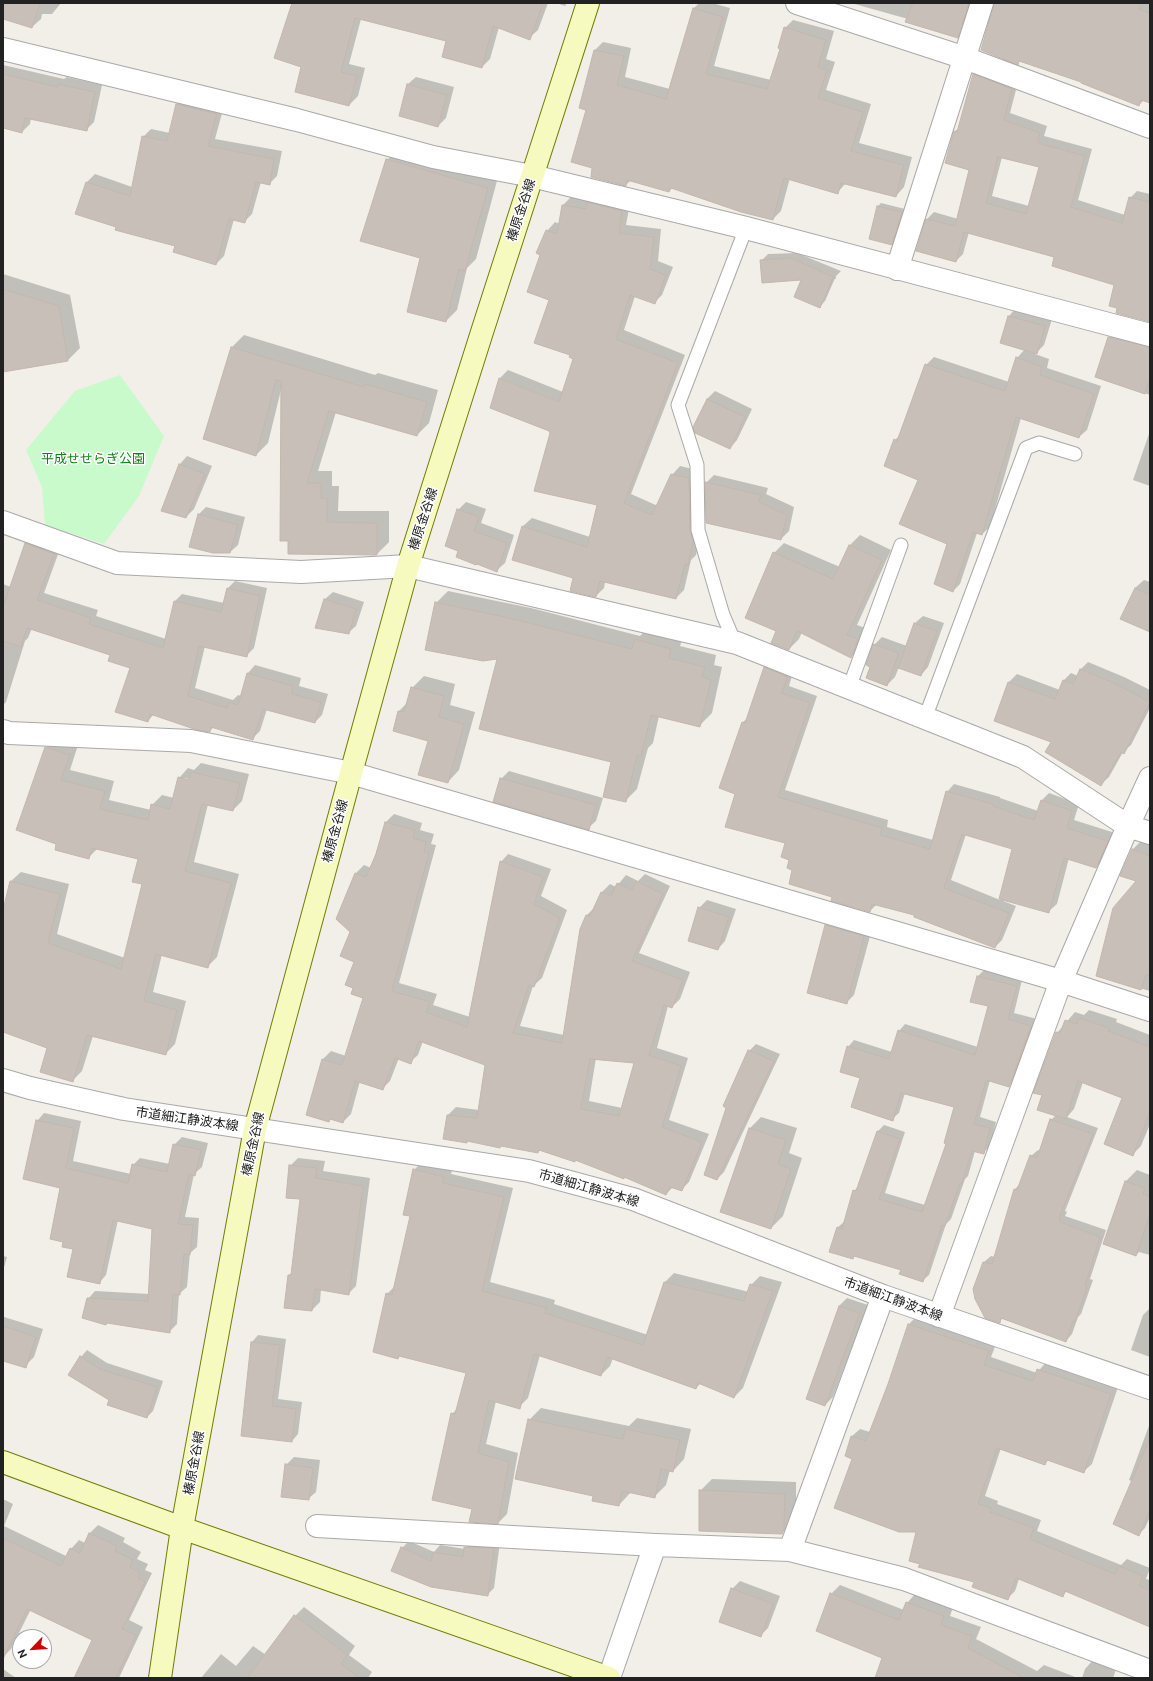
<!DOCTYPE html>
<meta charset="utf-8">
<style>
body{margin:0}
#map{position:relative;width:1153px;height:1681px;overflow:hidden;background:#f2efe9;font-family:Ubuntu,sans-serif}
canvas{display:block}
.frame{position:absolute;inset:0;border:4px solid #222;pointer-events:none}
.north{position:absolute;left:12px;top:1629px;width:40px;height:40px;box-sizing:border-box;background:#fff;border:1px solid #a7a7a7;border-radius:50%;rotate:245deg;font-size:11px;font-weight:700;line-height:16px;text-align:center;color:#222}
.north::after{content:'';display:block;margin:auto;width:14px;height:18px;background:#d40000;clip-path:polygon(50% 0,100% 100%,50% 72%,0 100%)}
</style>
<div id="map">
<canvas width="1153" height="1681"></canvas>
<div class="frame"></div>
<div class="north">N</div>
</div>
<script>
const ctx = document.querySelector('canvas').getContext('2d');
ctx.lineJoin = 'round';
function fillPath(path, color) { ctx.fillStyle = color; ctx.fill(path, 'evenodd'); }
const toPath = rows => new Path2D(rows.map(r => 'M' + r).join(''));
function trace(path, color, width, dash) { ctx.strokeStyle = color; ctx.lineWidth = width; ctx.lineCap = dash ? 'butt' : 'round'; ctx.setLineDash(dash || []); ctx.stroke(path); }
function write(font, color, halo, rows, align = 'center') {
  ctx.font = font + ' Ubuntu,"Noto Sans JP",sans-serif'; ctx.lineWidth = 3; ctx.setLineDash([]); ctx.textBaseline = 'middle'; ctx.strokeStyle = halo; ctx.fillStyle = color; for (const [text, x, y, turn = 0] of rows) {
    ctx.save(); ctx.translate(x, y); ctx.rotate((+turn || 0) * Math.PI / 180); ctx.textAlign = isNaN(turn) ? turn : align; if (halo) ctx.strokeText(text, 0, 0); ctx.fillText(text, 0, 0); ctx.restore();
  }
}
const park = toPath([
 [120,375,164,436,139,496,104,544,45,525,42,487,26,450,75,391]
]);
const shadow = toPath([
 [3,3,61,3,52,14,42,14,41,19,32,27,3,18],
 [293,3,548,3,538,30,529,38,499,27,490,59,482,67,447,40,361,19,349,64,365,68,358,96,349,105,302,66],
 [556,3,567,3,565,6],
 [699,3,712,3,730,8,714,66,771,80,781,48,785,28,793,20,834,31,826,59,835,62,826,90,871,104,859,143,912,157,904,187,896,196,846,183,837,193,790,178,781,211,773,219,672,188,669,191,631,180,626,185,593,167,587,109,595,50,603,42,631,48,625,77,670,89,694,8],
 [851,3,974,3,966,29,957,37,908,19],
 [1006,3,1150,3,1150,102,1144,100,1139,105,1083,81,1021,60,1018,63],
 [3,65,64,79,67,77,102,85,94,122,86,130,31,118,30,124,22,132,3,127],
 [981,68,1018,82,1010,113,1047,126,1044,136,1092,149,1078,200,1125,215,1130,198,1137,191,1150,194,1150,321,1119,307,1115,284,1056,256,969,232,963,254,956,261,927,219,934,212,958,219,970,169,947,162,955,131,960,127,974,75],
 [1002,157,1040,167,1029,206,992,196],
 [416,77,454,87,446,118,438,126,408,84],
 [185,96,224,106,215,139,282,151,277,176,269,184,261,182,252,214,244,222,234,219,224,256,216,264,176,245,77,214,87,182,95,174,132,187,143,137,151,129,170,133,177,104],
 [398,149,498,177,476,259,467,268,457,310,446,321,421,258,387,160],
 [571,197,630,203,626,225,661,229,658,261,673,267,662,295,654,303,635,296,624,330,685,355,631,494,658,506,672,475,680,466,697,470,701,532,696,555,691,560,684,590,676,598,605,582,604,588,596,596,574,578,523,526,532,518,590,537,598,505,551,433,500,378,508,370,563,392,574,358,571,354,550,299,541,254,547,231,555,222,560,224,563,205],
 [881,203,905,209,895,240,891,244,878,206],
 [797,253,841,271,836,276,825,301,819,307,803,279,762,260,768,254],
 [3,274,70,295,80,348,68,360,3,332],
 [1016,308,1052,319,1044,345,1035,354,1049,359,1047,368,1101,386,1087,430,1079,437,1021,418,990,527,982,534,977,533,960,584,953,591,948,543,919,480,895,440,900,435,926,365,934,357,1009,382,1017,358,1025,349,1009,316],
 [1117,330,1150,342,1150,395,1097,377,1109,339],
 [244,335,375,375,378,373,438,390,429,423,417,435,336,412,318,471,332,471,332,486,339,486,338,511,389,511,389,542,377,554,289,553,281,390,268,443,256,455,204,439,232,347],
 [715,391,752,409,737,440,730,448,694,427,707,399],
 [1150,431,1150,486,1133,480],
 [187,456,212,466,194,509,186,517,162,510,180,464],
 [714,475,768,488,766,494,794,507,789,531,781,539,706,483],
 [466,502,486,509,481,523,514,535,505,563,497,570,459,550,458,510],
 [206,507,245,517,238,545,230,552,198,515],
 [860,535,891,550,857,625,868,629,861,647,851,657,802,632,799,639,789,649,774,553,784,543,840,567,850,545],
 [34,536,61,546,44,593,98,610,96,616,166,639,175,601,182,594,224,603,227,589,235,581,267,588,254,648,246,656,205,646,195,688,233,700,238,695,241,696,248,673,255,665,301,678,299,686,328,694,322,715,315,722,267,709,260,731,252,739,214,727,210,731,154,714,148,721,131,667,111,654,32,628,28,638,25,641,6,702,3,705,3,584,11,587,26,544],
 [1144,580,1150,582,1150,631,1135,588],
 [448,591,531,608,640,636,648,628,683,637,680,646,716,655,714,665,722,667,712,713,700,725,659,716,653,743,648,748,637,789,625,801,612,762,498,658,436,603],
 [333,592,364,602,356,626,348,633,317,627,325,599],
 [923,616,944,623,928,667,921,675,899,667,895,677,887,685,871,667,874,645,882,637,907,646,915,623],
 [772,660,794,669,789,686,817,696,785,790,888,820,887,827,933,840,947,792,954,784,1000,797,1000,798,1038,811,1041,801,1049,793,1079,804,1074,820,1115,833,1104,859,1096,867,1069,858,1057,904,1049,911,1004,899,1003,901,1016,906,1002,940,995,947,916,914,877,904,870,911,834,896,794,869,787,843,736,794,720,788,743,722,748,718,764,668],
 [966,834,1013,848,1000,900,951,880],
 [1088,662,1124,677,1150,690,1150,708,1131,745,1123,752,1109,777,1101,784,1053,741,995,721,1009,682,1017,674,1060,690,1063,681,1071,673,1078,676,1080,670],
 [424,676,455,684,450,705,475,712,459,770,448,782,429,740,394,730,399,711,408,702,412,688],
 [56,738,78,745,70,770,114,781,109,800,151,810,152,805,162,795,174,798,179,778,188,768,194,770,201,763,249,774,242,801,233,810,208,804,194,862,239,874,217,957,208,966,162,954,153,992,186,1001,175,1044,165,1054,93,1036,82,1071,72,1081,49,1047,3,1031,3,914,11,881,21,872,69,884,57,934,125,958,144,884,139,858,98,848,89,857,57,844,46,748],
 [184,778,194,780,194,782,184,780],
 [509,771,603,798,596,821,588,828,501,779],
 [394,814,422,823,420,830,434,834,431,844,436,845,399,983,437,994,433,1005,470,1017,501,862,508,854,551,869,541,896,567,910,542,978,533,986,520,1026,564,1035,581,929,587,915,595,907,602,892,610,884,616,887,626,875,638,881,645,874,670,886,639,953,690,972,680,999,672,1007,668,1006,657,1048,688,1058,669,1120,709,1134,689,1182,681,1190,673,1187,666,1194,625,1176,624,1177,576,1159,540,1150,538,1152,468,1140,444,1138,448,1115,456,1107,479,1110,486,1064,423,1041,418,1055,410,1062,399,1058,390,1081,382,1089,360,1081,351,1114,343,1122,330,1119,328,1121,307,1115,323,1059,331,1051,346,1056,364,997,354,987,355,961,351,932,337,919,356,873,364,865,371,868,386,822],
 [596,1058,635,1062,622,1108,589,1101],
 [1143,839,1150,842,1150,991,1116,982,1137,880,1133,849],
 [707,900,736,909,725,941,718,949,699,908],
 [834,918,872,929,854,995,846,1003,826,925],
 [984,970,1022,980,1014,1013,1037,1019,1015,1079,1009,1086,990,1080,980,1117,996,1122,990,1146,983,1153,975,1151,968,1176,965,1179,951,1219,946,1224,929,1275,922,1281,902,1269,855,1255,852,1258,837,1228,845,1221,854,1191,858,1187,878,1131,884,1125,905,1132,885,1193,925,1205,947,1143,955,1106,905,1093,899,1113,892,1119,862,1077,848,1047,854,1040,892,1052,899,1031,905,1024,978,1047,989,1005,972,1001,978,976],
 [1089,1010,1117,1019,1116,1022,1150,1035,1150,1124,1141,1146,1132,1155,1123,1097,1083,1082,1074,1109,1067,1117,1098,1128,1065,1211,1067,1212,1065,1216,1106,1230,1090,1279,1093,1280,1081,1314,1078,1317,1072,1334,1066,1341,1003,1318,999,1322,974,1289,984,1262,991,1256,995,1257,1015,1189,1021,1183,1031,1156,1038,1150,1040,1151,1051,1120,1056,1115,1043,1095,1057,1033,1075,1012,1084,1015],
 [756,1044,780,1054,724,1172,717,1179,749,1051],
 [44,1113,81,1121,73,1161,131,1174,133,1165,140,1158,170,1164,174,1145,182,1137,208,1143,202,1167,194,1174,185,1217,199,1218,197,1247,190,1253,187,1287,179,1294,177,1324,169,1332,88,1299,95,1291,150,1294,153,1228,118,1220,106,1275,99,1283,74,1248,61,1187,37,1121],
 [761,1117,797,1128,789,1153,802,1158,783,1216,771,1228,749,1129],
 [298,1158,325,1161,323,1171,370,1178,356,1286,348,1294,321,1289,320,1302,312,1310,289,1275,293,1272,301,1199,290,1166],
 [423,1161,453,1168,451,1174,513,1188,490,1282,555,1300,554,1304,648,1335,665,1282,674,1273,749,1292,751,1285,760,1276,782,1282,743,1388,734,1397,701,1383,696,1388,613,1358,610,1366,601,1375,540,1355,528,1398,519,1407,496,1401,486,1444,518,1453,507,1514,498,1523,474,1508,452,1414,458,1408,467,1372,400,1356,398,1358,387,1294,395,1286,411,1216,414,1170],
 [1137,1170,1150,1175,1150,1255,1139,1252,1136,1255,1104,1244,1126,1181],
 [3,1256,7,1257,3,1271],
 [847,1298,868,1305,833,1397,825,1405,808,1399,839,1306],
 [1150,1308,1150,1357,1131,1350,1143,1315],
 [4,1317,43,1329,34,1357,26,1365,3,1360,3,1318],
 [916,1317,996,1344,991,1357,1037,1373,1046,1362,1118,1387,1092,1464,1084,1471,1049,1459,1045,1464,1001,1448,985,1496,998,1501,997,1504,1041,1520,1037,1531,1121,1565,1127,1559,1150,1568,1146,1579,1150,1580,1150,1627,1067,1591,1062,1596,1019,1579,1015,1591,1007,1599,976,1581,921,1563,917,1531,854,1458,846,1455,852,1436,860,1429,870,1432,889,1384,908,1325],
 [258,1335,286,1339,278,1399,302,1402,298,1434,292,1441,243,1435,252,1342],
 [87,1350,107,1363,163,1381,153,1411,147,1417,110,1400,81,1357],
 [541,1408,629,1426,637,1418,691,1429,684,1459,673,1471,670,1470,666,1485,654,1497,631,1492,619,1505,595,1495,529,1420],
 [1150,1423,1150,1517,1145,1528,1139,1534,1133,1482,1129,1480],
 [294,1457,320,1460,316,1492,308,1499,286,1465],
 [712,1479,796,1482,796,1517,794,1521,782,1533,700,1491],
 [3,1499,13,1504,4,1526,66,1556,71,1549,79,1540,85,1543,90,1533,98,1525,125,1538,123,1542,141,1552,137,1559,148,1564,145,1570,152,1573,129,1620,143,1627,119,1678,80,1678,93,1640,31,1609,11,1649,3,1657],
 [472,1540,500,1542,494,1588,487,1595,402,1548,409,1541,434,1552,440,1545,465,1549],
 [740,1581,780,1596,768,1628,760,1636,732,1589],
 [840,1585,904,1610,907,1603,916,1593,953,1607,950,1616,981,1627,976,1639,1037,1671,1044,1665,1078,1678,876,1678,883,1657,831,1594],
 [304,1607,355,1646,349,1655,372,1672,368,1678,201,1678,221,1654,236,1666,253,1646,266,1655,295,1616],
 [1094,1659,1117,1667,1113,1678,1082,1678,1085,1669],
 [3,1669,16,1678,3,1678]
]);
const building = toPath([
 [3,3,40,3,32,28,3,19,3,3],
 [292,3,543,3,530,40,493,26,482,68,442,57,446,41,355,18,341,72,357,76,349,106,295,92,301,67,274,58,292,3],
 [913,3,969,3,958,38,905,22,913,3],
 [994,3,1141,3,1139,9,1150,13,1150,103,1141,100,1139,106,1081,83,1081,82,1019,61,1018,65,981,50,994,3],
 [693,8,723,17,706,74,767,89,780,49,778,48,784,27,826,40,818,67,827,70,818,98,863,112,851,151,904,165,896,197,841,183,838,194,784,178,773,220,741,212,671,188,669,192,627,180,626,186,591,177,592,168,571,162,586,110,579,108,594,50,624,56,617,85,666,99,693,8],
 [3,74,58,87,58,84,95,92,87,131,25,118,22,133,3,128,3,74],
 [973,74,1012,89,1004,120,1040,133,1038,143,1085,156,1071,207,1122,223,1129,197,1150,202,1150,322,1116,313,1117,308,1109,306,1114,285,1052,266,1054,257,964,232,956,262,916,251,926,219,955,226,969,170,945,163,954,131,957,132,973,74],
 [998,157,1039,167,1026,214,986,203,998,157],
 [407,84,447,95,438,127,399,116,407,84],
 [176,104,217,114,208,146,274,159,270,185,256,182,245,223,229,219,216,265,173,252,175,246,115,230,116,227,75,214,86,182,130,196,142,136,167,141,176,104],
 [386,159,488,188,465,271,459,269,446,322,407,312,420,258,360,241,386,159],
 [587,202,622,211,619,233,654,237,650,269,666,275,655,304,630,295,616,339,678,363,624,503,652,515,671,474,689,478,690,530,693,541,688,565,685,564,676,599,600,581,596,597,570,591,573,578,512,560,522,526,587,547,597,505,534,491,550,433,549,431,490,408,499,378,559,402,573,359,569,357,570,355,534,343,549,300,527,292,540,255,536,253,546,230,557,234,562,205,586,209,587,202],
 [877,206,902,212,892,245,869,239,877,206],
 [791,258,836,278,833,278,820,308,794,297,801,280,762,283,760,260,791,258],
 [3,289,59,306,68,361,3,372,3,289],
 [1008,316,1045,326,1037,354,1000,343,1008,316],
 [1108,337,1150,347,1150,378,1145,394,1095,377,1108,337],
 [231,347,364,387,365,384,427,402,417,436,329,411,307,483,321,483,321,498,327,498,327,522,377,523,377,555,288,554,288,541,280,541,281,381,276,380,256,456,203,439,231,347],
 [1016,357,1042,367,1040,375,1094,394,1079,438,1016,417,982,535,973,532,953,592,934,584,947,544,899,524,918,480,884,466,894,439,897,441,925,364,1005,391,1016,357],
 [707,399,745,417,730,449,695,433,693,427,707,399],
 [179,464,205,474,186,518,161,511,179,464],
 [705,482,761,495,759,502,787,515,781,540,706,523,705,482],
 [457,509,479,517,474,531,507,543,497,572,477,564,476,565,456,557,458,551,445,546,457,509],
 [198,514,238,525,230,553,213,553,189,547,198,514],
 [25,543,54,554,37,600,91,618,89,624,163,648,174,601,221,612,227,588,260,596,247,657,199,646,188,696,227,708,229,702,238,705,247,673,293,686,292,694,321,702,315,723,263,709,253,740,211,727,210,732,197,730,150,714,148,722,115,712,130,668,108,661,110,655,27,628,21,647,3,641,3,607,25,543],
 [849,545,882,560,847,635,858,639,851,658,797,631,789,650,771,643,776,631,745,618,773,552,833,579,849,545],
 [1135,588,1150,595,1150,632,1120,619,1135,588],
 [324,599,356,609,349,634,315,628,324,599],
 [435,602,518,620,632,649,635,639,671,649,669,658,705,667,702,677,711,680,700,727,651,715,641,756,637,755,626,802,603,797,611,762,479,729,497,659,483,661,425,650,435,602],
 [914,623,937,631,921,676,898,668,914,623],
 [873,644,899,653,887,686,866,678,870,667,866,665,873,644],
 [764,667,787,677,782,693,810,703,778,797,882,828,880,835,930,849,946,791,993,804,993,806,1034,820,1041,800,1072,811,1067,828,1108,841,1096,868,1064,858,1049,913,999,899,1012,849,962,834,944,888,1009,913,995,948,914,917,914,915,872,904,870,912,831,901,832,897,789,884,792,870,787,868,789,860,781,857,785,843,725,827,735,794,719,788,742,722,745,723,764,667],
 [1080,669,1116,684,1150,702,1124,754,1121,752,1101,786,1045,752,1051,742,994,721,1008,682,1055,699,1063,680,1073,684,1080,669],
 [411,687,444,696,439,717,464,724,448,783,418,775,428,741,393,731,398,711,404,712,411,687],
 [45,747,70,755,61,780,105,791,100,809,148,820,151,804,170,809,178,777,189,780,191,772,240,783,233,811,202,804,185,871,231,883,208,968,156,954,144,1001,177,1010,166,1055,87,1035,73,1082,40,1072,47,1048,3,1032,3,910,10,881,60,894,48,943,121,969,142,884,132,882,138,859,92,848,89,859,55,850,56,844,16,830,45,747],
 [500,778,596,805,589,830,493,802,500,778],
 [385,822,415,830,413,838,426,842,424,852,429,853,392,991,430,1002,426,1012,467,1027,500,861,543,877,534,904,560,918,534,987,529,985,513,1033,562,1043,580,929,586,915,590,916,601,892,611,896,617,883,632,890,636,881,663,894,632,961,683,980,672,1008,664,1005,649,1055,681,1066,662,1127,702,1142,682,1191,670,1187,666,1195,624,1177,624,1179,575,1160,575,1162,539,1150,538,1153,501,1146,500,1148,467,1141,467,1143,443,1139,447,1115,477,1118,485,1065,419,1041,411,1064,395,1058,383,1090,355,1081,343,1123,330,1119,329,1122,306,1115,322,1059,342,1065,363,998,351,994,353,988,345,985,354,962,340,956,350,932,336,919,355,873,366,877,376,854,385,822],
 [590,1059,634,1063,619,1116,581,1109,590,1059],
 [1132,849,1150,856,1150,976,1146,975,1141,990,1096,976,1113,908,1136,881,1120,876,1132,849],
 [698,907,729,917,718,950,688,941,698,907],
 [825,925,864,936,847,1004,807,993,825,925],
 [977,976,1017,986,1008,1019,1031,1026,1009,1087,986,1080,974,1124,990,1128,984,1154,972,1151,962,1184,960,1183,945,1226,942,1225,923,1282,899,1274,901,1270,854,1256,853,1259,829,1252,837,1227,842,1229,853,1190,856,1191,877,1131,900,1139,879,1199,922,1212,946,1144,944,1143,954,1107,901,1093,893,1121,851,1107,860,1078,840,1072,847,1046,889,1059,898,1030,975,1055,988,1006,970,1002,977,976],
 [1079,1018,1109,1028,1108,1031,1150,1047,1150,1112,1133,1156,1104,1144,1122,1098,1078,1081,1066,1119,1037,1110,1042,1095,1033,1093,1056,1032,1060,1033,1065,1020,1077,1024,1079,1018],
 [748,1050,774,1061,717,1180,704,1175,726,1108,723,1106,748,1050],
 [1050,1119,1093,1134,1059,1218,1061,1218,1060,1222,1100,1237,1085,1286,1087,1287,1075,1322,1073,1321,1066,1342,1001,1318,1000,1323,985,1318,975,1299,973,1289,983,1262,992,1264,1014,1189,1017,1190,1030,1155,1037,1158,1050,1119],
 [36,1120,74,1128,66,1168,128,1183,132,1164,167,1172,173,1144,201,1150,195,1176,189,1174,178,1224,193,1225,190,1255,184,1254,180,1295,173,1294,170,1333,107,1323,106,1325,82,1318,87,1298,148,1301,152,1229,113,1220,100,1284,67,1277,73,1249,62,1247,63,1242,50,1239,60,1188,23,1179,36,1120],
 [749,1128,786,1140,778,1164,791,1169,771,1229,720,1212,749,1128],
 [289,1165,317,1168,316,1178,363,1186,349,1295,315,1289,312,1311,284,1308,288,1275,291,1275,300,1199,286,1198,289,1165],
 [413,1169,444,1177,443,1183,504,1197,482,1291,547,1308,545,1313,643,1345,664,1282,744,1301,750,1284,773,1291,734,1398,698,1383,696,1389,607,1357,601,1376,534,1354,520,1409,489,1400,478,1453,509,1462,498,1524,469,1522,472,1509,432,1500,451,1413,455,1414,466,1373,399,1356,398,1359,373,1352,386,1293,392,1295,410,1216,403,1215,413,1169],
 [1125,1181,1145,1188,1143,1194,1150,1197,1150,1215,1136,1256,1103,1244,1125,1181],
 [839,1306,860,1313,825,1406,806,1399,839,1306],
 [908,1324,989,1351,984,1365,1033,1381,1037,1369,1111,1394,1084,1473,1047,1460,1045,1465,997,1448,978,1504,991,1508,990,1512,1034,1528,1030,1539,1115,1574,1119,1566,1143,1576,1139,1586,1150,1590,1150,1627,1065,1591,1063,1597,1016,1578,1008,1600,972,1587,974,1582,918,1567,920,1564,909,1561,916,1532,899,1532,834,1508,852,1459,845,1456,851,1436,866,1441,888,1384,908,1324],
 [3,1326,36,1337,26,1368,3,1361,3,1326],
 [251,1342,280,1345,272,1406,296,1409,292,1442,241,1436,251,1342],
 [80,1356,100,1369,157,1387,147,1418,107,1405,109,1400,68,1375,80,1356],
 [528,1419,623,1439,625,1429,680,1440,673,1472,661,1469,655,1498,622,1491,619,1506,592,1501,593,1496,515,1479,528,1419],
 [1150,1438,1150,1510,1139,1536,1113,1524,1150,1438],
 [285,1464,313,1468,309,1500,281,1497,285,1464],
 [699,1490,785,1494,784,1529,782,1534,699,1531,699,1490],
 [89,1533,117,1546,115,1551,133,1560,130,1567,140,1573,138,1578,145,1582,122,1629,136,1635,116,1678,74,1678,92,1640,27,1609,3,1659,3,1538,61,1566,70,1548,80,1553,89,1533],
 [401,1547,431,1561,433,1552,463,1557,464,1547,494,1548,488,1596,431,1587,391,1571,401,1547],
 [731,1588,773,1604,761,1637,719,1622,731,1588],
 [830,1593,899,1620,906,1602,944,1616,941,1625,972,1636,968,1648,1024,1678,875,1678,882,1658,816,1631,830,1593],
 [294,1615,347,1655,341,1664,360,1678,247,1678,294,1615]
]);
const lane = toPath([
 [735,643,723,615,698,530,697,465,678,405,746,228],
 [849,688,901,545],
 [925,718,1026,448,1039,443,1075,454]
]);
const street = toPath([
 [797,3,965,58,1150,127],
 [3,49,297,120,433,157,532,176,746,228,1150,335],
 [897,269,982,3],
 [3,522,117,563,301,572,408,566,737,643,1023,757,1128,826,1150,833],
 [3,731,9,733,191,741,351,773,1061,981,1150,1010],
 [3,1080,30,1088,124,1109,529,1171,633,1199,883,1296,1150,1388],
 [939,1316,1061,981,1128,826,1150,778],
 [317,1526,655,1545,790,1550,904,1579,1150,1671],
 [790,1550,883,1296],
 [609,1678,655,1545]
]);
const secondary = toPath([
 [3,1462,182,1528,609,1678],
 [160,1678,182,1528,255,1129,351,773,408,566,482,332,588,3]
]);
const streetNames = [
 ["榛原金谷線",521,210,-72],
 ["榛原金谷線",423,519,-72],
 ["榛原金谷線",335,831,-75],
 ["市道細江静波本線",187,1119,8],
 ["榛原金谷線",253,1144,-78],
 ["市道細江静波本線",589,1188,16],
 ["市道細江静波本線",893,1299,20],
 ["榛原金谷線",194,1463,-80]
];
const parkNames = [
 ["平成せせらぎ公園",93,459]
];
fillPath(park, '#c8facc');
fillPath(shadow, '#0003');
fillPath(building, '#c7bfb8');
trace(building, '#c4b6ab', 1);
trace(lane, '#a9a9a9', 15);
trace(street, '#a9a9a9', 24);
trace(secondary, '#707d05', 24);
trace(lane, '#fff', 13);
trace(street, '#fff', 22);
trace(secondary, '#f7fabf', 22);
write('13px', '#222', '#fff', streetNames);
write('13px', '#0c8416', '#fff', parkNames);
</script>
